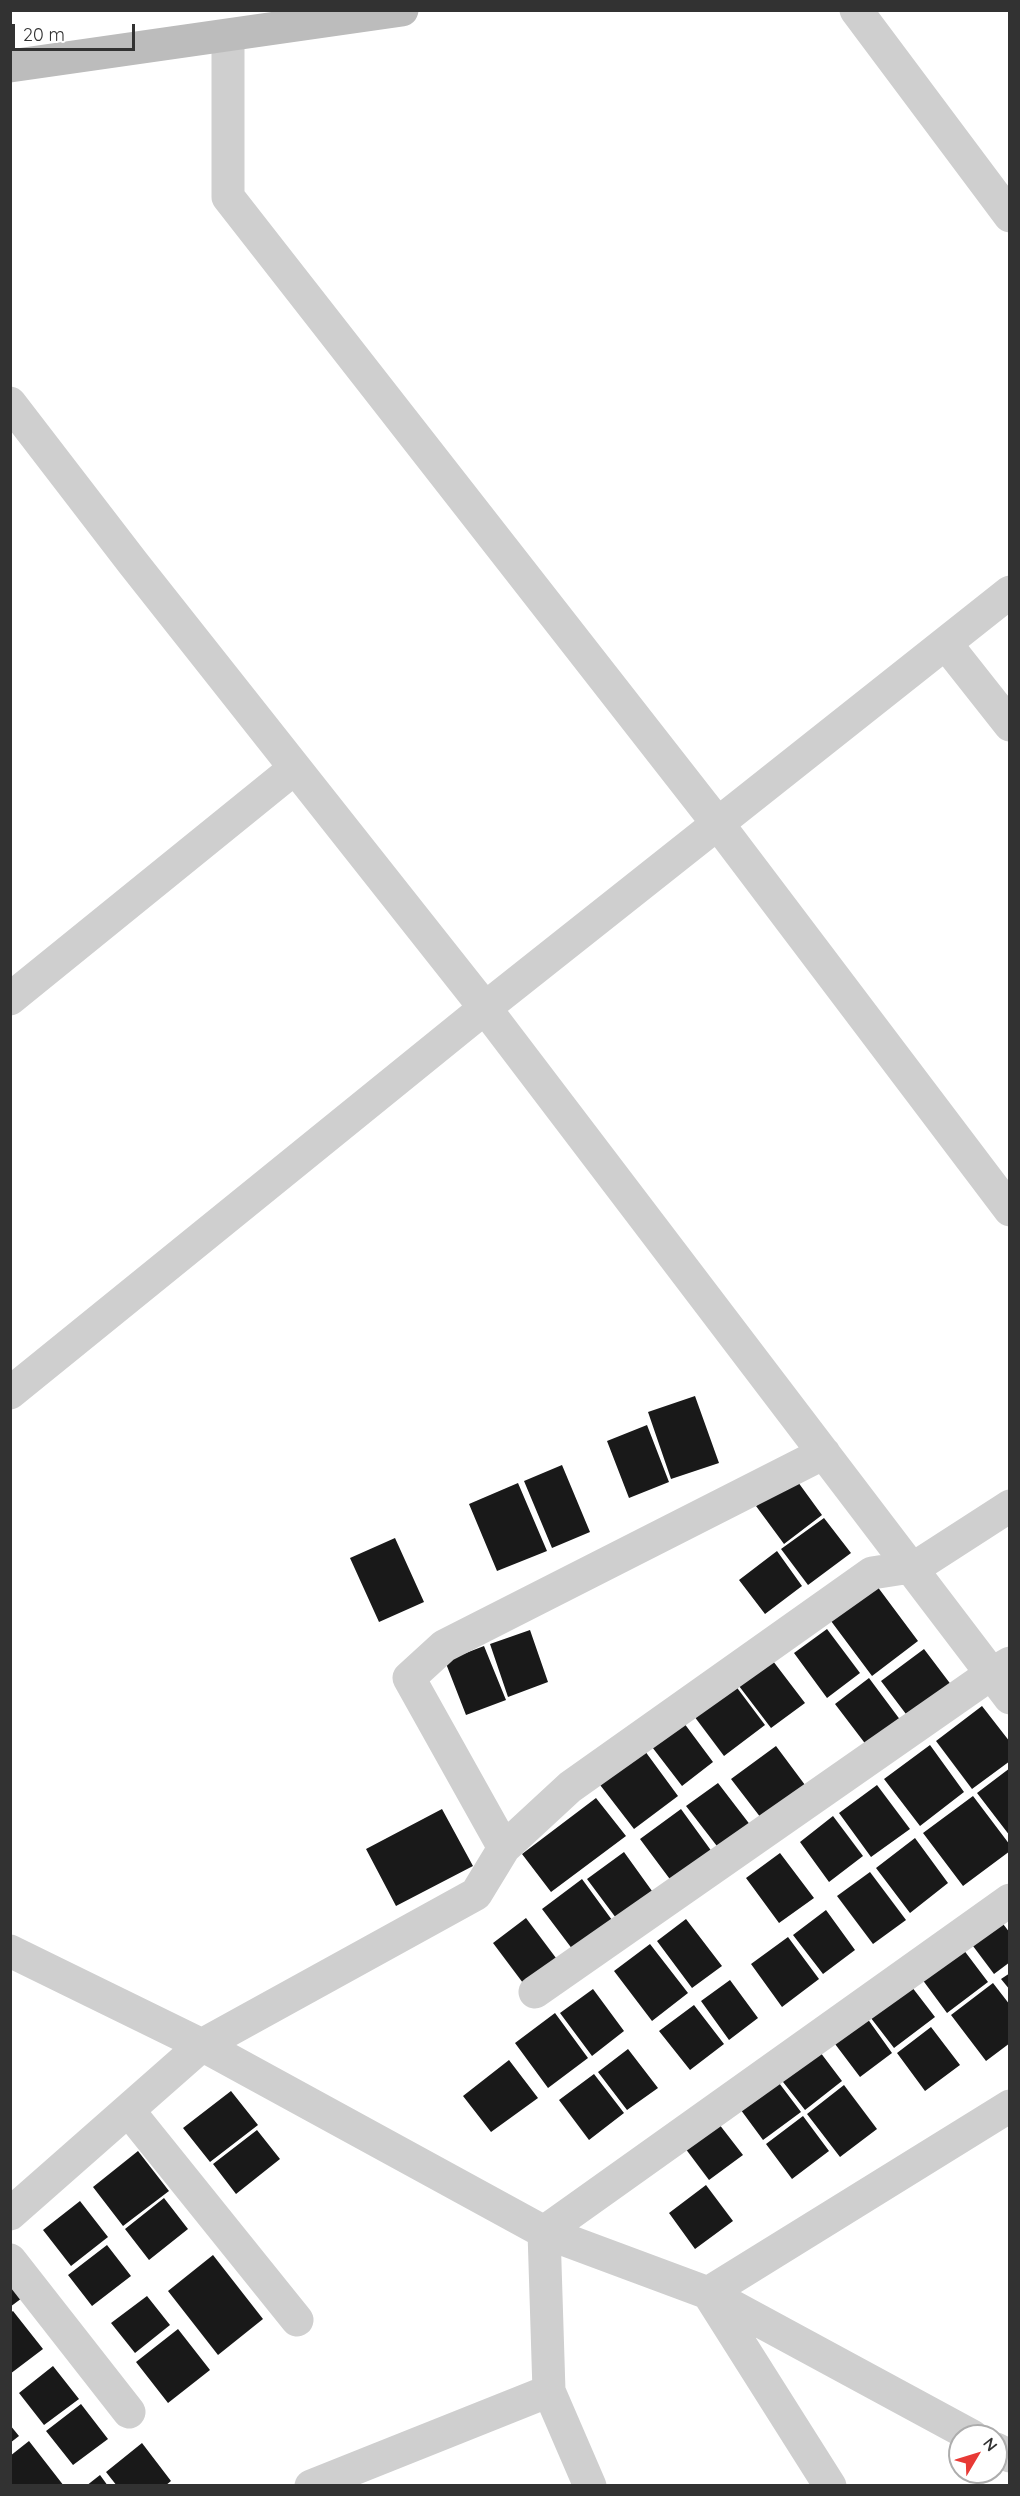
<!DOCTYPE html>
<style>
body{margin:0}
#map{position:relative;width:1020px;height:2496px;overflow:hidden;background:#fff;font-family:Quicksand,sans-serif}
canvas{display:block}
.frame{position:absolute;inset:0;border:12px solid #323232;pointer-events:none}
.north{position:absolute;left:948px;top:2424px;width:60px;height:60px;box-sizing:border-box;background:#fff;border:2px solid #adadad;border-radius:50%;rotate:52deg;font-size:16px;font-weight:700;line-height:24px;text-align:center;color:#323232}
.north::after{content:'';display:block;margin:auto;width:21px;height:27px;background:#e83a36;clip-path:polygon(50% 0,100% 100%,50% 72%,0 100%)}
.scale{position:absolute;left:12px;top:24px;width:123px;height:27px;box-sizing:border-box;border:3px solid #323232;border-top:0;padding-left:8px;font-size:18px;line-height:21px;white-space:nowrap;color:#323232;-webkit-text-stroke:4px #fff;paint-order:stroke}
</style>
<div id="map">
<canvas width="1020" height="2496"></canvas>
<div class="frame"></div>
<div class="north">N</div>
<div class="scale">20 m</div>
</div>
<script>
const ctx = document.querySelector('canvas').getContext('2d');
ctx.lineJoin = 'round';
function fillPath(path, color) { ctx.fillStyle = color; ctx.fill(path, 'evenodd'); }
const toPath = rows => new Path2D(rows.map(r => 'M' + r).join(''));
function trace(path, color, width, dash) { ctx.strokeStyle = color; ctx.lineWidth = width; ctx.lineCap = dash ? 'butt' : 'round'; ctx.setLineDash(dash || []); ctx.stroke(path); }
const building = toPath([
 [695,1396,719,1463,671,1479,648,1412],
 [647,1425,669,1482,629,1498,607,1441],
 [562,1465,590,1532,552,1548,524,1481],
 [795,1478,822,1515,784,1544,756,1506],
 [518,1483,547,1551,497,1571,469,1504],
 [824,1518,851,1553,808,1585,781,1549],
 [395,1538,424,1602,379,1622,350,1558],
 [777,1551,802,1586,765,1614,739,1580],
 [874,1582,918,1641,872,1676,828,1617],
 [827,1629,860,1673,827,1698,794,1653],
 [530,1630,548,1682,508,1697,490,1644],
 [484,1646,506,1700,466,1715,445,1661],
 [924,1649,952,1686,909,1718,881,1681],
 [773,1661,805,1703,771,1728,739,1686],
 [869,1678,901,1721,867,1746,835,1704],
 [732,1681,765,1725,724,1756,691,1712],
 [982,1706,1010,1742,1010,1761,972,1789,936,1741],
 [681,1719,713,1762,682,1786,649,1743],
 [930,1745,964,1792,920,1826,884,1779],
 [776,1746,805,1785,761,1818,731,1779],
 [642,1747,678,1796,634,1829,597,1781],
 [1010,1768,1010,1836,977,1793],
 [718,1783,751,1826,720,1850,686,1806],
 [877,1785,910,1829,871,1857,839,1813],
 [973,1796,1010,1845,1010,1851,963,1886,923,1833],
 [596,1798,626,1836,551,1892,522,1854],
 [442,1809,473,1866,396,1906,366,1849],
 [681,1809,715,1856,675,1886,640,1839],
 [833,1816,863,1856,829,1882,800,1842],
 [915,1838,948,1883,910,1913,876,1868],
 [624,1852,652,1891,616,1918,587,1879],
 [780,1853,814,1898,779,1923,746,1878],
 [870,1872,906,1920,873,1944,837,1896],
 [582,1879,612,1920,573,1950,542,1909],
 [826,1910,855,1950,823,1974,793,1935],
 [997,1916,1010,1933,1010,1962,994,1974,967,1938],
 [526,1918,556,1958,523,1983,493,1943],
 [686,1919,722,1966,692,1988,657,1941],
 [788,1937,819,1979,782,2007,751,1964],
 [650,1944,688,1993,652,2021,614,1971],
 [960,1945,988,1982,947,2013,919,1975],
 [1010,1973,1010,1990,1001,1979],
 [905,1978,935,2017,894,2048,864,2009],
 [730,1980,758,2018,729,2040,701,2001],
 [993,1983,1010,2005,1010,2043,986,2061,951,2015],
 [593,1989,624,2031,592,2056,560,2013],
 [694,2005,724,2044,690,2070,659,2031],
 [862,2011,892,2053,860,2077,829,2036],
 [555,2013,588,2058,548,2088,515,2043],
 [931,2027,960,2065,925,2091,897,2053],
 [814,2044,842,2081,805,2110,776,2073],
 [628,2049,658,2088,627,2110,598,2072],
 [509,2060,538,2098,491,2132,463,2096],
 [594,2074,624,2113,589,2140,559,2100],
 [773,2075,801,2112,763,2140,735,2102],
 [844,2085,877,2129,840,2157,807,2114],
 [231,2091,258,2125,210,2162,183,2128],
 [712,2115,743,2155,709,2180,679,2140],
 [803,2116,829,2151,792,2179,766,2144],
 [257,2130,280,2159,236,2194,213,2164],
 [138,2151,169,2191,123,2226,93,2187],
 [706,2185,733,2221,695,2249,669,2213],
 [164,2198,188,2229,149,2260,125,2229],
 [80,2201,108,2237,71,2266,43,2230],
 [107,2245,131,2276,92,2306,68,2275],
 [213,2255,263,2319,218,2355,168,2291],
 [10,2283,22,2298,10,2307],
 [147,2296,170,2325,135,2353,111,2323],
 [13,2311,43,2349,10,2374,10,2313],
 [178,2329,210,2370,168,2403,136,2362],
 [53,2366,79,2399,44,2425,19,2393],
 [81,2404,108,2439,73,2465,46,2431],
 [10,2425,19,2436,10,2443],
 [29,2441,64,2486,10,2486,10,2456],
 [142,2443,171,2481,165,2486,117,2486,106,2472],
 [100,2475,108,2486,86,2486]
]);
const minor = toPath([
 [228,36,228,197,718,824,1010,1210],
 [10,403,133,563,485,1008,1010,1698],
 [946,644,1010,725],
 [10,999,295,768],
 [10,1393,485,1008,1010,592],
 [504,1848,409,1678,444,1646,824,1453],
 [10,1951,202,2045,544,2232,708,2293,972,2436],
 [535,1992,991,1674,1010,1663],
 [128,2110,297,2320],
 [10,2214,202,2045,476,1894,504,1848,570,1787,872,1573,917,1566,1010,1506],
 [10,2260,129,2412],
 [996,2449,1010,2456],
 [311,2486,549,2391],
 [590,2486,549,2391,544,2232,1010,1900],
 [830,2486,708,2293,1010,2106]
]);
const tertiary = toPath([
 [856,10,1010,216]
]);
const secondary = toPath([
 [10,66,402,10]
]);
fillPath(building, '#191919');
trace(minor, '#cfcfcf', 33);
trace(tertiary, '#cfcfcf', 33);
trace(secondary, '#bcbcbc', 33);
</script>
